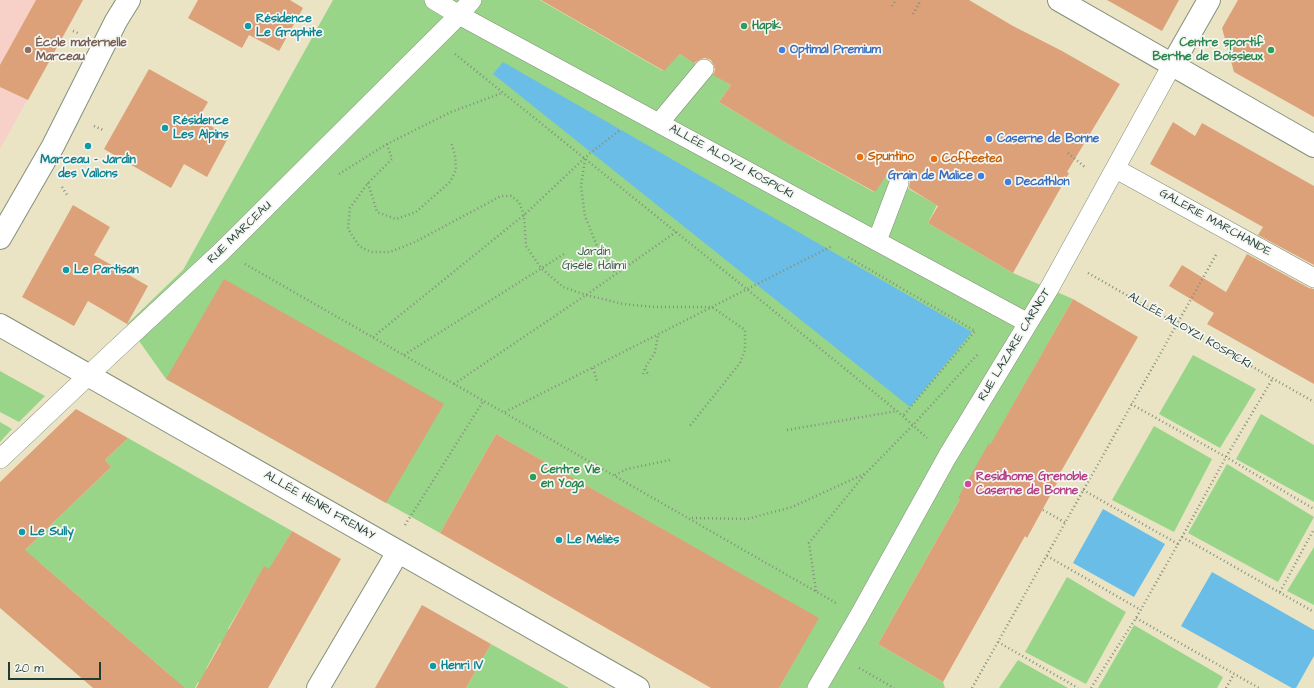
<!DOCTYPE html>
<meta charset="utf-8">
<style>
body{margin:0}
#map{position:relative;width:1314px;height:688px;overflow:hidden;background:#eae4c5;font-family:"Architects Daughter",sans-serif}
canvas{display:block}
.scale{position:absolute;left:8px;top:662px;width:93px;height:18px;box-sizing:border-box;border:2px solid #1f3d34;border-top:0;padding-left:5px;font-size:12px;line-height:14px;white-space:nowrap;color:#1f3d34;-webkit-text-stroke:3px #f6f6f2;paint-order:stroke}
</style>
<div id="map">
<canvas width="1314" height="688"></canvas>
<div class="scale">20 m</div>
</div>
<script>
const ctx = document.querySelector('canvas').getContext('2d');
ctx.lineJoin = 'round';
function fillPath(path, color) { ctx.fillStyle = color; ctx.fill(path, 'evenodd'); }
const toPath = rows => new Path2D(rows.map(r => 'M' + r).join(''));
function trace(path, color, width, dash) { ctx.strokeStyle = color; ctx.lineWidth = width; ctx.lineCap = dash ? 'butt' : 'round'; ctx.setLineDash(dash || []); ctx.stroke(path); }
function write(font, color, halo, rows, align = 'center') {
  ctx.font = font + ' "Architects Daughter",sans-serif'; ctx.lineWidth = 3.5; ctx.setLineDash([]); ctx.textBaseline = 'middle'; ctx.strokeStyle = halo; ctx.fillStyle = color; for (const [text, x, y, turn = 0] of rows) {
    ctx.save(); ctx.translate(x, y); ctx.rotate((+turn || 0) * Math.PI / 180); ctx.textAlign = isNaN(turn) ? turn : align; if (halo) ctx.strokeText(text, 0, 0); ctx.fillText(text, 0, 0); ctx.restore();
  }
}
const built = toPath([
 [0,0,83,0,0,149]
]);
const green = toPath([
 [333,0,540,0,663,71,680,54,731,85,719,102,722,104,814,159,874,192,886,176,937,205,928,223,1013,273,1073,299,878,644,943,682,945,688,779,688,818,618,496,434,440,533,166,379,127,324,183,270],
 [1193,355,1256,389,1220,448,1159,414],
 [0,371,45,396,19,422,0,412],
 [1261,414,1314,445,1314,502,1236,459],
 [0,422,12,429,0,442],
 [1154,426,1212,459,1174,532,1112,500],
 [128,438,292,531,277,556,278,574,264,567,228,629,242,638,235,651,220,643,206,669,220,678,208,688,198,682,195,688,166,688,171,676,40,563,21,554,111,467,105,460],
 [1227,464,1314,517,1278,582,1188,533],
 [1314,547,1314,605,1287,591],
 [1067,577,1126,612,1086,684,1025,652],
 [1134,625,1223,677,1217,688,1098,688],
 [491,644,569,688,466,688],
 [1018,660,1068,688,999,688]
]);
const water = toPath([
 [503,62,972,332,910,407,493,74],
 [1103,509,1165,544,1134,597,1073,563],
 [1212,572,1314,630,1314,656,1296,688,1292,688,1181,626]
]);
const building = toPath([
 [36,0,83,0,28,100,0,87,0,65],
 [198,0,290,0,303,8,279,51,249,35,242,48,188,18],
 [541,0,969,0,1013,26,1062,51,1120,84,1067,172,1069,173,1013,273,928,223,938,206,909,188,910,181,908,176,903,173,897,172,892,174,890,177,887,175,875,192,795,148,719,102,731,85,713,75,715,70,714,66,711,60,705,58,701,59,694,63,680,54,664,71],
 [1107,0,1179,0,1162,31],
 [1238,0,1314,0,1314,117,1234,72,1222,28],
 [149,69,208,102,198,119,229,136,207,177,184,164,171,188,104,149],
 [1173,122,1195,136,1202,123,1314,186,1314,265,1258,235,1263,227,1150,164],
 [73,205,110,227,94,255,148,286,127,324,88,301,74,326,22,297],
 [1247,254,1309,288,1314,289,1314,384,1207,324,1214,313,1169,286,1182,265,1226,292],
 [224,279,444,404,386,503,166,379],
 [1073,299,1138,337,1055,482,1057,483,1027,538,1025,536,943,682,878,644,960,499,958,498,989,443,990,445],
 [76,409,128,438,105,460,111,467,25,550,185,688,93,688,0,608,0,482],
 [496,434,819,618,779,688,711,688,440,533],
 [292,531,341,559,268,688,196,688,264,566,269,569],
 [422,605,491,644,466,688,375,688]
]);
const path = toPath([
 [892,6,896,0],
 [913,14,921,0],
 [73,31,80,34],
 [455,54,748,290,897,411,927,438],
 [94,126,103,130],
 [387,144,392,159,368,183,350,208,348,229,359,246,371,252,390,252,415,242,501,196,511,196,519,202,524,215,526,246,541,268,563,287,586,295,623,304,655,307,712,307,745,330,745,350,740,363,689,427],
 [1068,153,1086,168],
 [585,159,581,186,585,216,597,246,616,274],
 [339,174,387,144,451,112,502,93],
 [368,183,377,212,396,219,416,212,450,182,456,170,455,155,451,142],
 [62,187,67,195],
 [848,257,975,331,903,416],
 [245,264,836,603],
 [1088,273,1314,402],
 [373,337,524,215,589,154,619,131],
 [404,355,564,254],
 [593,368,597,381],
 [645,369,649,376],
 [643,374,645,368,655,352,658,335],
 [454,384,586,295,676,232],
 [1131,404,1226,457,1314,509],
 [505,412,832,246],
 [787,430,897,411],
 [615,475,627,469,670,460],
 [1083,490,1178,544],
 [1043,510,1066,523],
 [692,518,747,519,792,507,864,474],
 [405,525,484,400],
 [1182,537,1314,612],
 [1047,556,1141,610],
 [816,591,809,543,865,474,913,425,978,354],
 [1280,592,1314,529],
 [1136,618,1259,688],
 [998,642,1078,688],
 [859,668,894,688],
 [972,688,1217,253],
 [1091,688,1136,618,1182,537,1226,457,1273,378],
 [1226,688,1234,674]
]);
const pedestrian = toPath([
 [434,0,459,15,1028,323],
 [659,123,704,69],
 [1116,169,1314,278],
 [877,241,899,183],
 [0,459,110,355,222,251,459,15,472,0],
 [817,688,859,616,947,457,1050,287,1172,65]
]);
const minor = toPath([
 [1059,0,1314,146],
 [1172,65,1209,0],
 [0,238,53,146,116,21,129,0],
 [0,325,638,688],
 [318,688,398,552]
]);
const markers = [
 [248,26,4,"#0f9aa8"],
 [744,26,4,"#2e9e5b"],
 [28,50,4,"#8d6e63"],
 [782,50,4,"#3f7fe0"],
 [1271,50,4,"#2e9e5b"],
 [165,128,4,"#0f9aa8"],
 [989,139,4,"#3f7fe0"],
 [88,146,4,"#0f9aa8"],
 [860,157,4,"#e8710a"],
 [934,159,4,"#e8710a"],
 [981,176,4,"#3f7fe0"],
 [1008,182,4,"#3f7fe0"],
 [66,270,4,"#0f9aa8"],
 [533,477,4,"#2e9e5b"],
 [968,484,4,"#d1479c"],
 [22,532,4,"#0f9aa8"],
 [559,540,4,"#0f9aa8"],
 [433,666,4,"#0f9aa8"]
];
const cultureNames = [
 ["Résidence",256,19],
 ["Le Graphite",256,33],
 ["Résidence",173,121],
 ["Les Alpins",173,135],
 ["Marceau - Jardin",88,160,"center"],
 ["des Vallons",88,174,"center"],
 ["Le Partisan",74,270],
 ["Le Sully",30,532],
 ["Le Méliès",567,540],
 ["Henri IV",441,666]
];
const leisureNames = [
 ["Hapik",752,26],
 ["Centre sportif",1263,43,"right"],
 ["Berthe de Boissieux",1263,57,"right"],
 ["Centre Vie",541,470],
 ["en Yoga",541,484]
];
const educationNames = [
 ["École maternelle",36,43],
 ["Marceau",36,57]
];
const shopNames = [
 ["Optimal Premium",790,50],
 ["Caserne de Bonne",997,139],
 ["Grain de Malice",973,176,"right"],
 ["Decathlon",1016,182]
];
const foodNames = [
 ["Spuntino",868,157],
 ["Coffeetea",942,159]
];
const streetNames = [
 ["ALLÉE ALOYZI KOSPICKI",731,162,29],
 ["GALERIE MARCHANDE",1215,223,29],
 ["RUE MARCEAU",240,233,-44],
 ["ALLÉE ALOYZI KOSPICKI",1189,331,30],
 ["RUE LAZARE CARNOT",1015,345,-59],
 ["ALLÉE HENRI FRENAY",319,506,30]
];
const parkNames = [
 ["Jardin",594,252],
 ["Gisèle Halimi",594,266]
];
const hotelNames = [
 ["Residhome Grenoble",976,477],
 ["Caserne de Bonne",976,491]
];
fillPath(built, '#f7d1c7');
fillPath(green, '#98d589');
fillPath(water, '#6abde6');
fillPath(building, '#dca178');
trace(pedestrian, '#84907c', 20);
trace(minor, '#84907c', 24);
trace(path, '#84907c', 2.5, [1, 3]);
trace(pedestrian, '#fff', 19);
trace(minor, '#fff', 22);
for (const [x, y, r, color] of markers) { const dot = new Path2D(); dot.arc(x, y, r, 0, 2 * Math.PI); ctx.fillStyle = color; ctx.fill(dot); trace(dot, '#f6f6f2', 1.5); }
write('bold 12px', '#0d838f', '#f6f6f2', cultureNames, 'left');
write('bold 12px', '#27864d', '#f6f6f2', leisureNames, 'left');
write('bold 12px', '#785e54', '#f6f6f2', educationNames, 'left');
write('bold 12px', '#366cbe', '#f6f6f2', shopNames, 'left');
write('bold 12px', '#c56008', '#f6f6f2', foodNames, 'left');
write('12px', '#1f3d34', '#f6f6f2', streetNames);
write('12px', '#375b45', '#f6f6f2', parkNames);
write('bold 12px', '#b23c85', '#f6f6f2', hotelNames, 'left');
</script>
